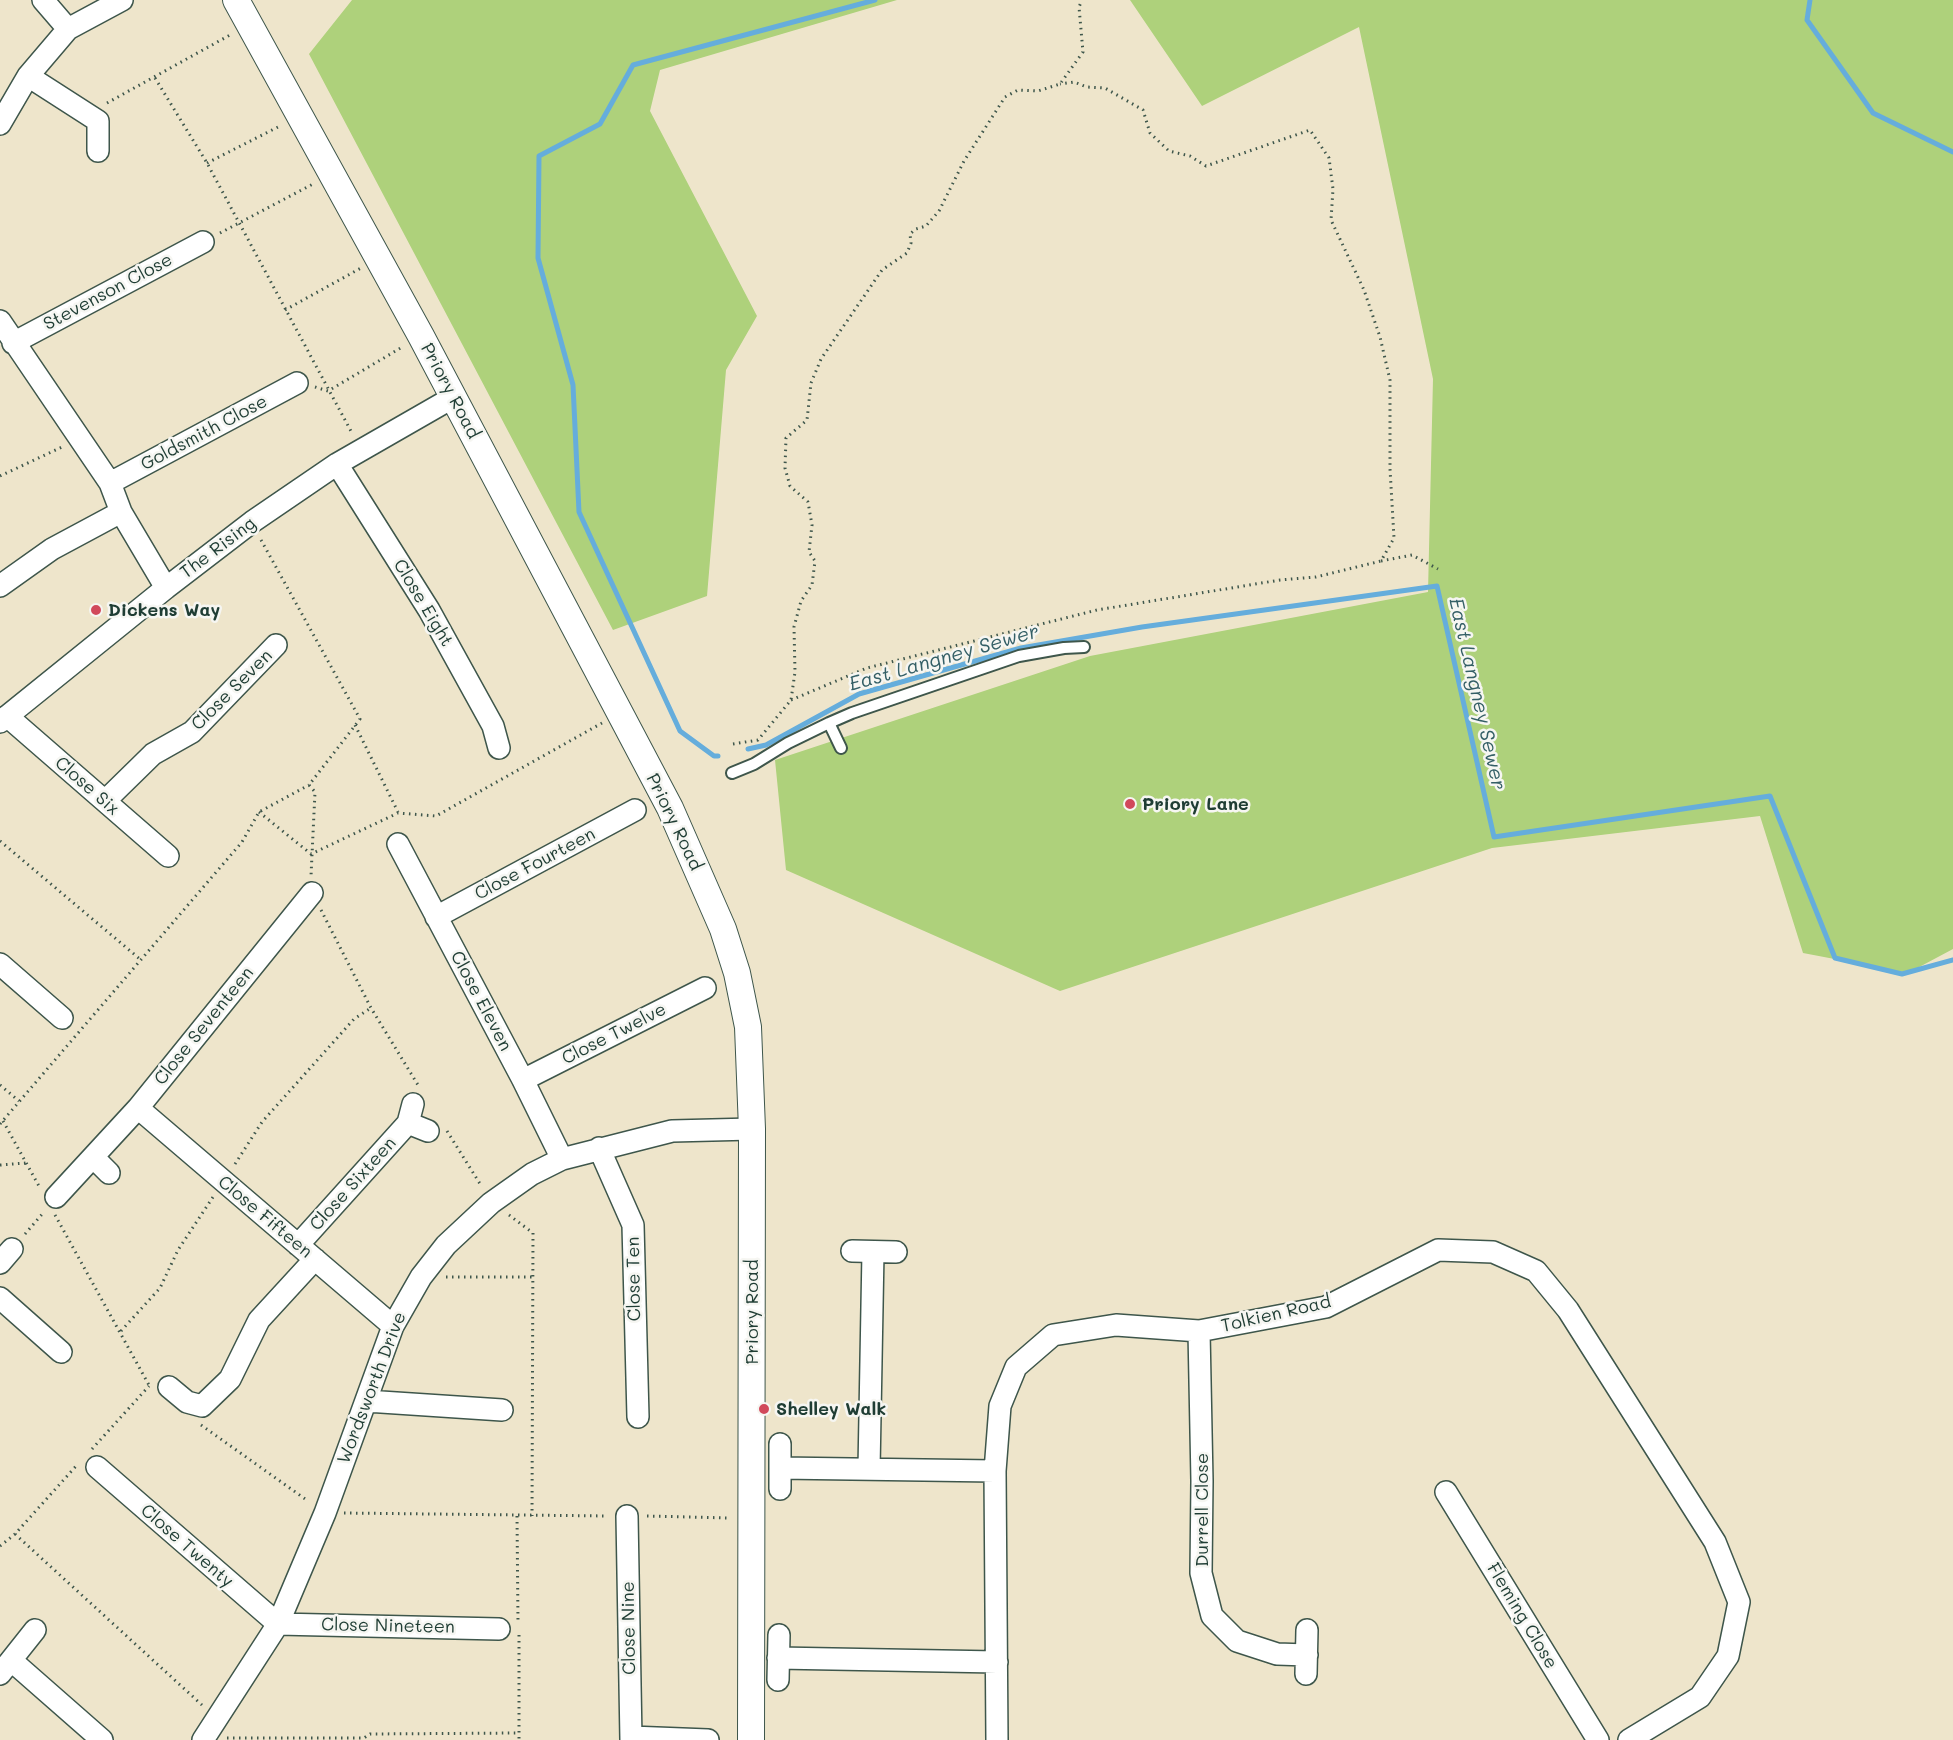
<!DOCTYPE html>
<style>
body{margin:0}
canvas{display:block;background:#eee5cb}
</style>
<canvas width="1953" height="1740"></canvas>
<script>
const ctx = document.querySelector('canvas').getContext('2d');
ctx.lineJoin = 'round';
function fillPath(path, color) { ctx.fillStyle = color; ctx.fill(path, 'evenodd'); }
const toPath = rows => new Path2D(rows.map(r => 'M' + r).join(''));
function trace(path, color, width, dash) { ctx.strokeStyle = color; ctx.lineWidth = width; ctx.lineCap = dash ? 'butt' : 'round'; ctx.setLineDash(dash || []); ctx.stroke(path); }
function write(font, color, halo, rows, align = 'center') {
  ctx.font = font + ' Mali,sans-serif'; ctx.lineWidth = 5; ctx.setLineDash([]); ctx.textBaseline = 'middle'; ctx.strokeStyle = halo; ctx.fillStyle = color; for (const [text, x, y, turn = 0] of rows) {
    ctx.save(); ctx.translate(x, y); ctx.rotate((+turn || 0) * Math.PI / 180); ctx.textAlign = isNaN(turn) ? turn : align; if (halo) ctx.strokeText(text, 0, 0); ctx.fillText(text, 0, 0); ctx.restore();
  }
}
const green = toPath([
 [352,0,897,0,660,70,650,111,757,316,726,370,707,596,613,630,309,54],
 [1130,0,1953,0,1953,949,1908,973,1803,953,1760,816,1492,848,1060,991,786,870,775,760,1090,656,1428,592,1433,379,1359,27,1202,106]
]);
const stream = toPath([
 [1810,0,1807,20,1873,113,1953,152],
 [748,749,766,745,859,694,1021,648,1142,627,1437,586,1494,837,1770,796,1835,958,1902,974,1953,960],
 [718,756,714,756,680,731,579,512,573,385,538,258,539,156,600,124,633,65,875,0]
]);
const path = toPath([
 [155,78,207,163,352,433],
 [107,103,230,35],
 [207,163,280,126],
 [220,233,313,184],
 [285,310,361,268],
 [315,387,328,391,404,346],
 [0,476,62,447],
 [261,540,360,719,309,785,315,792,311,876],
 [1381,561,1412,555,1438,569],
 [791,700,867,668,1097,610,1280,580,1316,577,1381,561,1394,538,1390,469,1390,380,1380,337,1364,290,1331,220,1333,189,1329,158,1310,130,1206,166,1190,156,1169,151,1150,133,1143,110,1105,88,1087,87,1074,82,1060,84],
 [355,725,398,812],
 [733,744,758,740,791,700,795,672,794,627,801,601,812,585,815,561,809,552,812,525,808,502,790,486,785,468,786,438,807,420,811,383,821,359,882,270,907,253,911,243,910,234,916,229,926,226,939,211,964,161,1005,97,1018,90,1038,91,1060,84,1083,52,1079,7,1082,0],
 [259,812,311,854,398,813,436,816,602,723],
 [0,841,141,960],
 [321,910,371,1008,418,1085],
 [0,1085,19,1101],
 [3,1121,40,1188],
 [0,1124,242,842,259,812,309,785],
 [447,1131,482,1187],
 [235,1164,262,1122,354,1019,371,1008],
 [0,1165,26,1163],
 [55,1215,150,1387],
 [509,1215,533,1233,532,1516],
 [25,1234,44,1212],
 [446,1277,534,1277],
 [121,1331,160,1288,178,1250,213,1197],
 [201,1425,308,1501],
 [92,1449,149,1386],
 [344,1513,607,1516],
 [517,1516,518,1622],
 [647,1516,730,1518],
 [15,1534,202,1705],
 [0,1546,15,1534,77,1465],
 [519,1635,519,1740],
 [227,1738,364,1738,370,1734,519,1733]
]);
const service = toPath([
 [829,723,852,713,1019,656,1064,648,1084,647],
 [732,773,754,764,788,743,829,723,841,748]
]);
const minor = toPath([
 [43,0,68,29],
 [28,76,98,121,98,151],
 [0,124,28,76,68,29,122,0],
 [0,321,110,483,121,512,166,588],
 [13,343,203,242],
 [337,464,429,610,493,726,499,748],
 [110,483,297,383],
 [0,586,52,549,121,512],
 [7,716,168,856],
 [0,722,166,588,252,522,337,464,452,398],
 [105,801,153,754,192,732,276,645],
 [398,844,523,1080,562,1159],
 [436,917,635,810],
 [0,964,62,1018],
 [523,1080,705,988],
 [138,1108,393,1326],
 [408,1123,428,1131],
 [599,1148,633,1225,638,1417],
 [93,1157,109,1173],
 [56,1197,138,1108,312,893],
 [298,1245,408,1123,413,1104],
 [852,1251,896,1252],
 [0,1263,12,1249],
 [0,1298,61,1352],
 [1199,1331,1202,1481,1201,1573,1212,1616,1237,1641,1277,1654,1307,1655],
 [169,1387,187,1402,202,1406,230,1379,259,1320,315,1259],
 [366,1401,502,1410],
 [97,1467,278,1624,499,1629],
 [780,1468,995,1471],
 [869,1469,873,1252],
 [780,1489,780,1444],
 [1446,1492,1598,1740],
 [627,1516,631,1740],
 [778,1658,997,1662],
 [12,1661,102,1740],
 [0,1674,35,1630],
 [1306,1674,1307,1630],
 [778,1680,779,1635],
 [631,1737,708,1740],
 [203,1740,278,1624,325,1513,393,1326,421,1277,446,1245,491,1203,532,1174,562,1159,672,1131,752,1129],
 [997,1740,995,1471,1000,1406,1016,1367,1053,1335,1116,1325,1199,1331,1326,1307,1438,1250,1493,1252,1536,1271,1568,1310,1715,1542,1739,1602,1728,1656,1700,1697,1629,1740]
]);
const tertiary = toPath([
 [236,0,421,336,670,808,723,929,737,973,748,1027,752,1129,751,1740]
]);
const markers = [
 [96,610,6,"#d1495b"],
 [1130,804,6,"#d1495b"],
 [764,1409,6,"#d1495b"]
];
const streetNames = [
 ["Stevenson Close",108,292,-28],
 ["Priory Road",450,391,62],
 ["Goldsmith Close",204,433,-28],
 ["The Rising",218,548,-37],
 ["Close Eight",423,603,59],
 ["Close Seven",232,690,-45],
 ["Close Six",87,786,41],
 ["Priory Road",674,822,64],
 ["Close Fourteen",535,864,-28],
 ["Close Eleven",481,1001,62],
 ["Close Seventeen",204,1026,-51],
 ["Close Twelve",614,1034,-27],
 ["Close Sixteen",353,1184,-48],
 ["Close Fifteen",265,1217,40],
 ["Close Ten",634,1279,-91],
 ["Priory Road",752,1312,-90],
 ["Tolkien Road",1276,1314,-13],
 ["Wordsworth Drive",372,1388,-69],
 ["Durrell Close",1202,1510,-90],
 ["Close Twenty",187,1546,41],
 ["Fleming Close",1522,1616,59],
 ["Close Nineteen",388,1626,1],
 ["Close Nine",629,1628,-91]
];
const poiNames = [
 ["Dickens Way",108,610],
 ["Priory Lane",1142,804],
 ["Shelley Walk",776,1409]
];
const waterNames = [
 ["East Langney Sewer",944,658,-16],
 ["East Langney Sewer",1477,694,77]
];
fillPath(green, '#aed17b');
trace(stream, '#65addc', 5);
trace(service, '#3e564b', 14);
trace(minor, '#3e564b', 24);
trace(tertiary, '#3e564b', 28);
trace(path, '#3e564b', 3, [1.5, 4.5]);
trace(service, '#fff', 10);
trace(minor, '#fff', 21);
trace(tertiary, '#fff', 26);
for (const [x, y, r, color] of markers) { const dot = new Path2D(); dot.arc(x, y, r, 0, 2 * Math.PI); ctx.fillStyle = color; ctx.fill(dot); trace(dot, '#f6f6f2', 2); }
write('18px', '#1f3d34', '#f6f6f2', streetNames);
write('bold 18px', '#1f3d34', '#f6f6f2', poiNames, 'left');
write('italic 20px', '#345f66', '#f6f6f2', waterNames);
</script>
